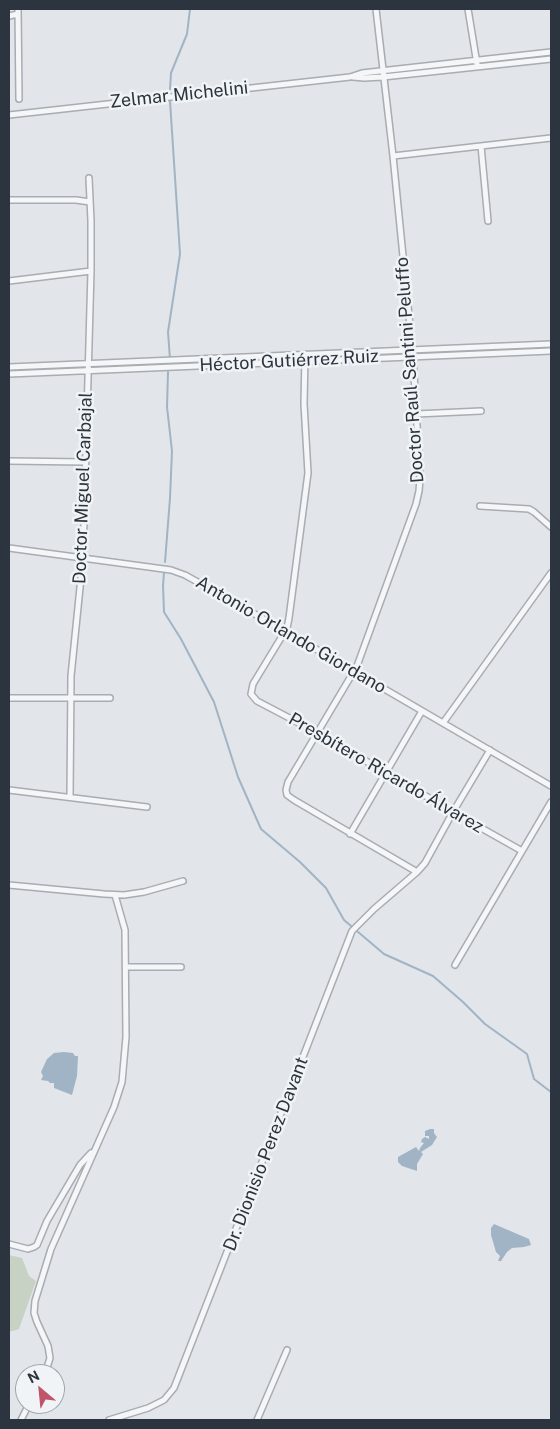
<!DOCTYPE html>
<meta charset="utf-8">
<style>
body{margin:0}
#map{position:relative;width:560px;height:1429px;overflow:hidden;background:#e2e5e9;font-family:"Public Sans",sans-serif}
canvas{display:block}
.frame{position:absolute;inset:0;border:10px solid #2c343f;pointer-events:none}
.north{position:absolute;left:15px;top:1364px;width:50px;height:50px;box-sizing:border-box;background:#f1f4f6;border:1px solid #a2a7ad;border-radius:50%;rotate:332deg;font-size:14px;font-weight:700;line-height:20px;text-align:center;color:#2c343f}
.north::after{content:'';display:block;margin:auto;width:18px;height:22px;background:#c05569;clip-path:polygon(50% 0,100% 100%,50% 72%,0 100%)}
</style>
<div id="map">
<canvas width="560" height="1429"></canvas>
<div class="frame"></div>
<div class="north">N</div>
</div>
<script>
const ctx = document.querySelector('canvas').getContext('2d');
ctx.lineJoin = 'round';
function fillPath(path, color) { ctx.fillStyle = color; ctx.fill(path, 'evenodd'); }
const toPath = rows => new Path2D(rows.map(r => 'M' + r).join(''));
function trace(path, color, width, dash) { ctx.strokeStyle = color; ctx.lineWidth = width; ctx.lineCap = dash ? 'butt' : 'round'; ctx.setLineDash(dash || []); ctx.stroke(path); }
function write(font, color, halo, rows, align = 'center') {
  ctx.font = font + ' "Public Sans",sans-serif'; ctx.lineWidth = 5; ctx.setLineDash([]); ctx.textBaseline = 'middle'; ctx.strokeStyle = halo; ctx.fillStyle = color; for (const [text, x, y, turn = 0] of rows) {
    ctx.save(); ctx.translate(x, y); ctx.rotate((+turn || 0) * Math.PI / 180); ctx.textAlign = isNaN(turn) ? turn : align; if (halo) ctx.strokeText(text, 0, 0); ctx.fillText(text, 0, 0); ctx.restore();
  }
}
const green = toPath([
 [9,1255,22,1258,29,1276,36,1281,19,1329,9,1332]
]);
const water = toPath([
 [64,1052,73,1053,75,1056,78,1056,77,1076,72,1095,54,1088,54,1083,50,1083,48,1081,41,1080,43,1076,41,1072,47,1059,54,1053],
 [430,1129,434,1129,434,1133,437,1137,432,1145,421,1152,423,1154,417,1164,417,1171,402,1166,398,1162,398,1157,416,1147,419,1151,420,1148,424,1143,421,1142,422,1139,425,1137,429,1139,429,1136,425,1136,425,1131],
 [494,1224,529,1239,531,1245,524,1247,512,1248,507,1252,501,1261,498,1261,500,1256,496,1252,491,1235,491,1228]
]);
const stream = toPath([
 [170,89,171,73,187,34,190,9],
 [170,359,168,332,180,254,170,101],
 [165,562,170,498,172,451,167,407,168,372],
 [164,572,163,586,164,612,181,639,214,702,238,777,261,829,300,862,326,888,344,920,384,954,433,976,463,1002,485,1024,527,1054,534,1079,551,1092]
]);
const street = toPath([
 [18,9,19,99],
 [376,9,393,156,413,356,420,479,419,491,416,504,357,666,288,782,286,790,287,795,294,800,417,872],
 [468,9,477,64],
 [9,16,18,14],
 [353,77,364,78,383,77,551,59],
 [9,115,350,77,362,73,551,52],
 [481,146,488,221],
 [393,156,551,138],
 [9,200,76,200,90,202],
 [9,281,91,271],
 [305,354,304,404,308,473,289,618,287,628,253,684,251,694,257,701,318,733,453,812,522,851],
 [9,367,551,344],
 [9,374,551,351],
 [416,414,481,411],
 [9,461,85,462],
 [480,506,529,509,534,512,551,527],
 [9,548,171,570,185,575,285,631,551,786],
 [9,698,110,698],
 [443,723,551,573],
 [9,790,147,807],
 [70,797,71,676,83,558,91,271,91,221,89,178],
 [350,834,422,711],
 [9,885,104,894,124,895,144,892,183,881],
 [455,965,551,802],
 [126,967,181,967],
 [9,1244,28,1249,34,1247,37,1245,47,1221,80,1165,91,1153],
 [45,1374,50,1358,48,1346,37,1322,34,1313,35,1301,51,1249,114,1107,122,1082,126,1037,125,930,115,895],
 [21,1420,29,1404],
 [109,1420,148,1408,164,1400,174,1388,352,931,374,909,417,872,425,863,453,812,490,750],
 [257,1420,287,1350]
]);
const streetNames = [
 ["Zelmar Michelini",179,95,-6],
 ["Héctor Gutiérrez Ruiz",289,361,-3],
 ["Doctor Raúl Santini Peluffo",410,370,-94],
 ["Doctor Miguel Carbajal",83,488,-88],
 ["Antonio Orlando Giordano",291,635,30],
 ["Presbítero Ricardo Álvarez",386,773,30],
 ["Dr. Dionisio Perez Davant",266,1154,-69]
];
fillPath(green, '#c8d2c4');
fillPath(water, '#a1b4c5');
trace(stream, '#a1b4c5', 2);
trace(street, '#a8acb3', 8);
trace(street, '#f4f6f8', 5);
write('18px', '#2c343f', '#f1f4f6', streetNames);
</script>
